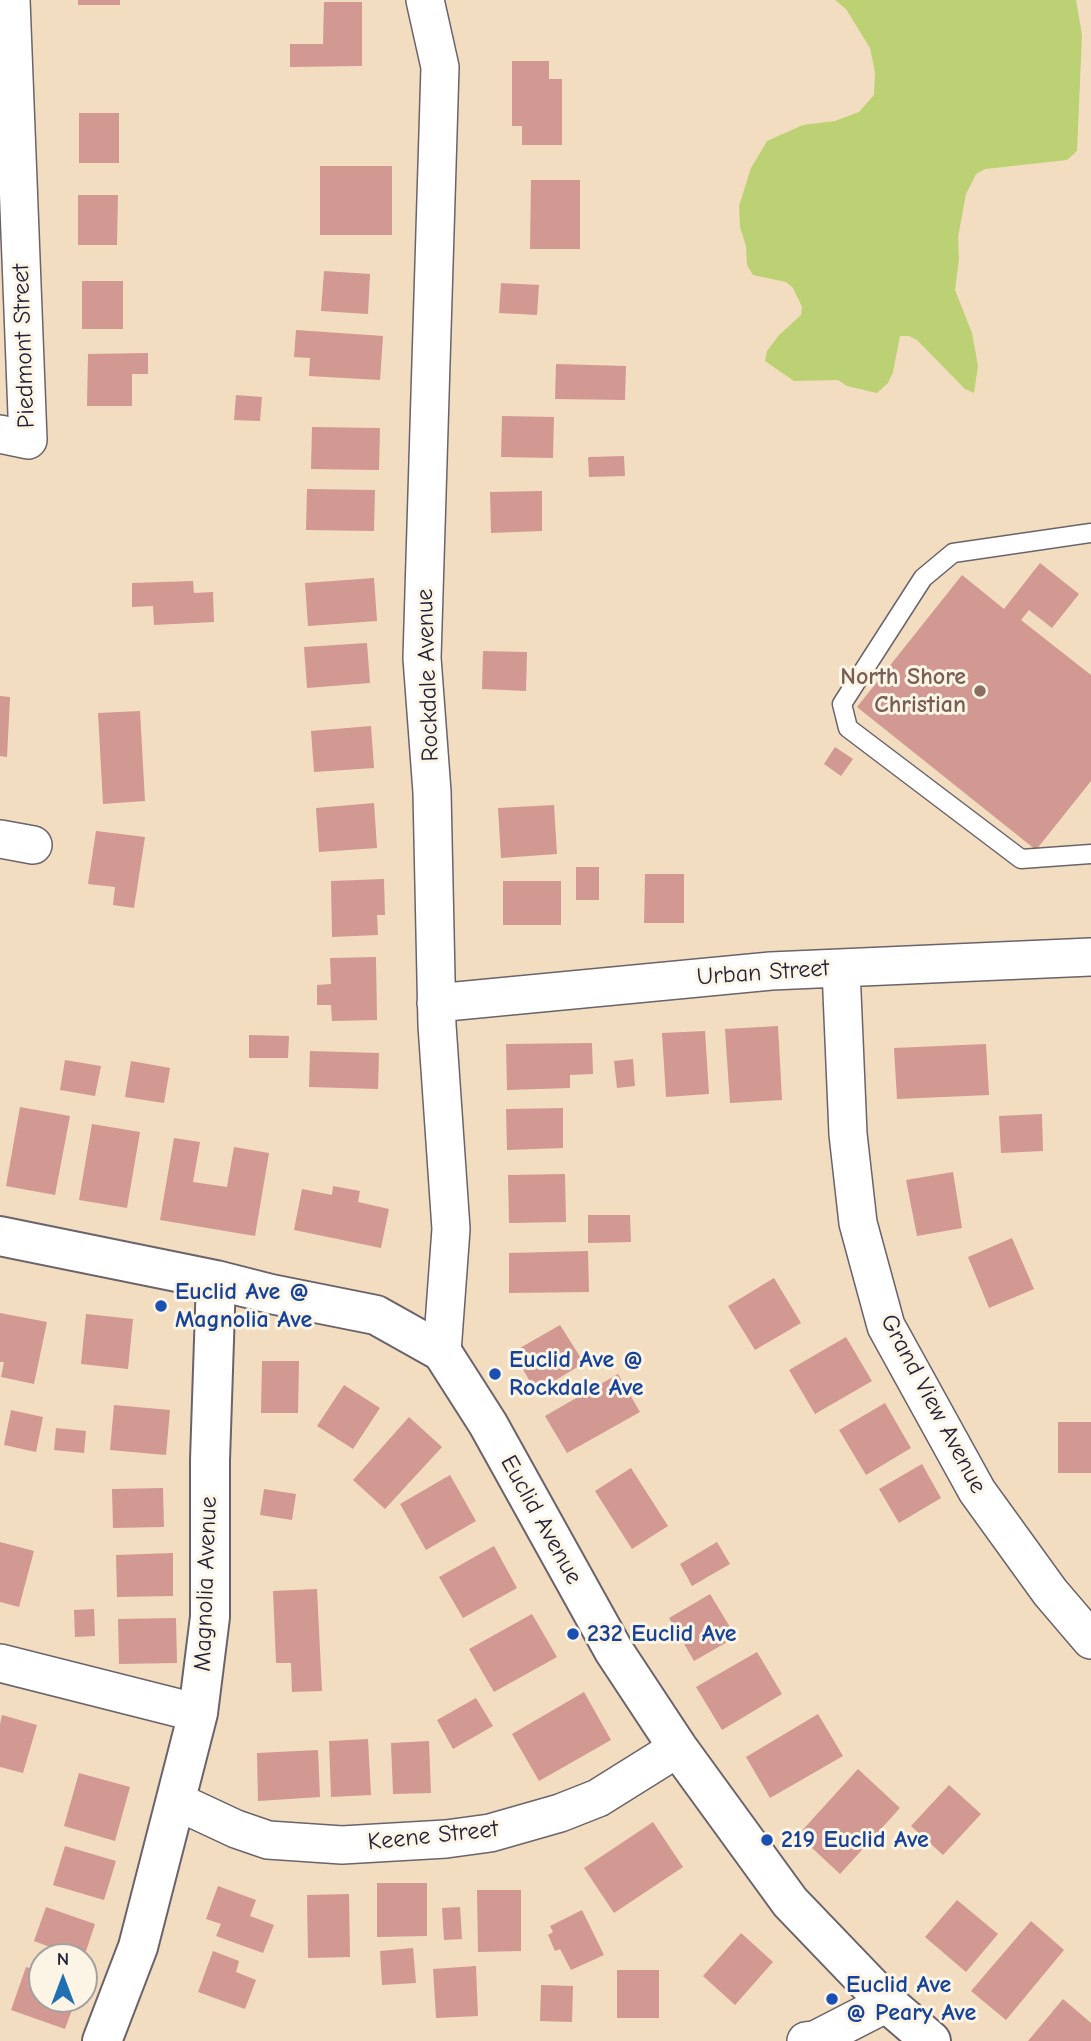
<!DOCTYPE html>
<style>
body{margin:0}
#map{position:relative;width:1091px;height:2041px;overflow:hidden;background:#f3ddc0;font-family:"Comic Neue",sans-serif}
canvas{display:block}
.north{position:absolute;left:28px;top:1943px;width:70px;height:70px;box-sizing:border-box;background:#fcf5e5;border:2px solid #a5a1a1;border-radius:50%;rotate:0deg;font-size:19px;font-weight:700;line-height:28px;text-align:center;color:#22223b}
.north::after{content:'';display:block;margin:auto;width:24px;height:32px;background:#1f6fb2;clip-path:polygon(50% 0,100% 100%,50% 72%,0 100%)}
</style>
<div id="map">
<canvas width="1091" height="2041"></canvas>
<div class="north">N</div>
</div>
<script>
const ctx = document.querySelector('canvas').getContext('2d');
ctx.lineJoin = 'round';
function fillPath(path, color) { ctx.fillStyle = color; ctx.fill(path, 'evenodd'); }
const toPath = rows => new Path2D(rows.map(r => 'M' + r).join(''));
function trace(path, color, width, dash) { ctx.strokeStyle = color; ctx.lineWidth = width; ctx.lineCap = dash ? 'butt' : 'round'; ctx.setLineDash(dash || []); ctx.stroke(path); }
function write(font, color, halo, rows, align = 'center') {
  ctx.font = font + ' "Comic Neue",sans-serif'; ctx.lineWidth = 6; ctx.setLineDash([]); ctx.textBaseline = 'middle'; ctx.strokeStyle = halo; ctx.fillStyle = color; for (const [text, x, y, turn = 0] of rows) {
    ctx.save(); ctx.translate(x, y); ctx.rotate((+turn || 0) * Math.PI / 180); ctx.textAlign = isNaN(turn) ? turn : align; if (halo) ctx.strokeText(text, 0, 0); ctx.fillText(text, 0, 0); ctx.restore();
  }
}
const green = toPath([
 [835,0,1076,0,1082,35,1077,151,1067,160,985,169,976,174,966,194,958,237,959,259,955,290,972,333,978,366,974,393,965,389,917,340,909,336,900,336,893,372,888,383,877,393,847,386,838,380,794,381,765,361,767,351,779,335,801,315,802,307,793,288,786,282,753,275,747,265,746,246,740,227,739,206,751,168,767,141,803,125,835,121,859,112,874,95,875,72,870,48,846,9]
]);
const building = toPath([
 [78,0,120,0,120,5,78,5],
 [324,2,362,2,362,66,290,67,290,44,323,44],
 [512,61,549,61,549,79,562,79,562,145,522,145,522,126,512,126],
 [79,113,119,113,119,163,79,163],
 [320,166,392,166,392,235,320,235],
 [531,180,580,180,580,249,530,249],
 [78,195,118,195,117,245,78,245],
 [324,271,370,274,368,314,321,311],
 [82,281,123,281,123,329,82,329],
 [501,283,539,285,537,315,499,313],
 [296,330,383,336,380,380,309,376,310,358,294,357],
 [148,353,148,374,132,374,132,406,87,406,88,354],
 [556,364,626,366,625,400,555,399],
 [236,395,262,397,260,421,234,420],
 [502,416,554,417,553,458,501,457],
 [312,427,380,428,379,470,311,469],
 [624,456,625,476,589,477,588,457],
 [307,489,375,490,374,531,306,530],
 [542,491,542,531,491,533,490,492],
 [1040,563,1079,594,1052,628,1029,610,1021,620,1091,675,1091,781,1036,850,857,707,962,575,1004,609],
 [374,578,377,621,308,626,305,583],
 [193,581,194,593,213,592,214,622,154,625,153,606,132,607,132,583],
 [367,643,370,683,307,688,304,647],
 [483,651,527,652,526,691,482,689],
 [0,696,10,697,7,757,0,756],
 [140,711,145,801,103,804,98,713],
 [371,726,374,768,314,772,311,731],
 [835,747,853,759,841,776,824,764],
 [374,803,377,848,319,852,316,808],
 [554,805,557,854,501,858,498,808],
 [96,831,145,837,134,908,113,905,115,887,88,884],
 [576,867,599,867,599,900,576,900],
 [645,874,684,874,684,923,644,923],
 [384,879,385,915,377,915,378,935,332,937,331,881],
 [503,881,561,881,561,925,503,925],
 [376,957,377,1020,332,1021,331,1005,317,1005,317,985,331,984,330,958],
 [778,1026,782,1100,730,1103,725,1029],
 [705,1031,709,1094,666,1097,662,1033],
 [249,1035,289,1036,288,1058,249,1058],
 [592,1043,593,1074,570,1075,570,1088,507,1090,506,1044],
 [986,1044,989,1095,897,1099,894,1048],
 [310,1051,379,1053,378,1089,309,1087],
 [633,1059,635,1086,617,1088,614,1061],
 [65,1060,101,1066,95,1096,60,1090],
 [131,1061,170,1068,164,1103,125,1097],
 [20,1107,70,1116,55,1195,6,1186],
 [563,1108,563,1148,507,1150,506,1109],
 [1042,1114,1043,1151,1001,1153,999,1116],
 [92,1124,140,1132,127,1208,79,1200],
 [174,1138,200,1142,193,1182,227,1187,234,1147,269,1153,255,1236,160,1220],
 [953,1172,962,1228,917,1236,906,1180],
 [565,1174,566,1222,509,1223,508,1175],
 [333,1186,360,1191,358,1202,389,1209,381,1248,294,1230,302,1189,332,1195],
 [588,1215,630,1215,631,1242,588,1243],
 [1012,1238,1034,1289,989,1308,968,1257],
 [588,1251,589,1292,509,1293,509,1253],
 [774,1278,801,1323,755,1350,728,1306],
 [0,1313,47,1322,34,1384,1,1377,4,1362,0,1362],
 [86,1314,133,1319,128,1369,81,1364],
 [560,1325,584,1363,536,1392,513,1352],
 [846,1337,872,1381,815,1414,789,1370],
 [262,1361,299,1361,298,1413,261,1413],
 [618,1374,640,1412,567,1453,545,1416],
 [344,1385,380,1408,353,1449,317,1426],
 [885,1403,911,1448,866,1475,839,1430],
 [114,1405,170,1410,166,1455,110,1450],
 [11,1410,43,1417,36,1452,4,1445],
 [409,1417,442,1447,385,1509,353,1480],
 [1058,1422,1091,1422,1091,1473,1058,1473],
 [56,1428,86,1431,84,1453,54,1450],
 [922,1464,941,1498,899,1523,879,1489],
 [631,1468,668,1526,632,1549,595,1491],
 [450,1475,476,1521,426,1550,400,1504],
 [163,1488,164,1527,113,1528,112,1489],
 [264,1489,296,1494,292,1520,260,1515],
 [0,1542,34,1551,19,1607,0,1602],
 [717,1542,730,1564,692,1586,680,1564],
 [494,1546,517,1588,463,1618,439,1577],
 [173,1553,173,1596,117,1597,116,1555],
 [317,1589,322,1691,292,1692,291,1663,276,1663,273,1591],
 [710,1594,736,1637,694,1661,669,1618],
 [94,1609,95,1636,75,1637,74,1610],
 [532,1614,557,1657,494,1692,469,1649],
 [176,1618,177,1663,119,1664,118,1619],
 [757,1652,782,1694,722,1730,696,1687],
 [584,1692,611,1740,539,1781,512,1734],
 [476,1698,493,1726,453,1749,437,1720],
 [818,1714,843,1756,770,1798,746,1757],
 [2,1715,37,1725,23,1773,0,1767,0,1724],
 [368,1739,371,1795,331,1797,329,1741],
 [429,1741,431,1793,393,1794,391,1743],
 [318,1750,320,1797,258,1801,257,1753],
 [858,1769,900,1808,840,1874,798,1835],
 [79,1773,130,1787,115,1841,64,1826],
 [949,1785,981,1814,943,1855,911,1826],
 [653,1822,683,1867,614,1913,584,1868],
 [65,1846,116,1861,104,1900,53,1885],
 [377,1883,427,1883,427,1936,377,1937],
 [218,1886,256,1900,250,1916,274,1925,263,1953,216,1936,221,1924,206,1919],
 [477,1890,521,1890,521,1951,478,1952],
 [349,1894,350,1957,308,1958,307,1895],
 [957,1900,998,1934,966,1972,925,1937],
 [46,1907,95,1924,84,1957,77,1957,34,1941],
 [460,1907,462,1939,444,1940,442,1908],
 [582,1910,604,1955,571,1970,560,1949,555,1951,548,1935,553,1932,550,1926],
 [1031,1921,1064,1950,1006,2020,971,1991],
 [741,1933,773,1962,735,2005,703,1976],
 [413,1948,416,1983,382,1985,380,1951],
 [213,1951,239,1961,236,1972,256,1980,245,2009,198,1992],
 [476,1966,478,2016,436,2018,433,1969],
 [26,1967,42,1972,42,1999,76,1999,65,2029,11,2010],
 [617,1970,659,1970,659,2018,617,2018],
 [541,1985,573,1986,572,2022,540,2021],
 [1063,1999,1091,2023,1091,2041,1028,2041]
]);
const lane = toPath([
 [1091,533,953,553,923,578,842,704,848,728,1021,859,1091,854]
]);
const street = toPath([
 [425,0,440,67,422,658,432,792,437,1025,451,1229,442,1352],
 [0,434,28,440,11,0],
 [0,839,33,845],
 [841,969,848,1134,858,1223,886,1326,977,1491,1050,1592,1091,1640],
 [436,1003,771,971,1091,957],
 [0,1663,198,1713],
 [176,1801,236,1829,268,1840,342,1845,446,1839,490,1833,560,1813,598,1798,678,1748],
 [806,2041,815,2040,887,2003]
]);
const secondary = toPath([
 [0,1236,216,1280,271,1294,376,1315,442,1352,488,1424,614,1651,678,1748,790,1902,887,2003,931,2041],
 [102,2041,138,1947,198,1713,210,1617,210,1460,216,1280]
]);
const markers = [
 [980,691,7,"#8d6e63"],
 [161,1306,7,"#1a4fb4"],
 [495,1374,7,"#1a4fb4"],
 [573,1634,7,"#1a4fb4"],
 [767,1840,7,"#1a4fb4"],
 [832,1999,7,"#1a4fb4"]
];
const streetNames = [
 ["Piedmont Street",24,346,-92],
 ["Rockdale Avenue",428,675,-92],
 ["Urban Street",763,973,-4],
 ["Grand View Avenue",933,1404,62],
 ["Euclid Avenue",541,1520,61],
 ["Magnolia Avenue",206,1584,-88],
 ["Keene Street",433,1836,-6]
];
const educationNames = [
 ["North Shore",966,677],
 ["Christian",966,705]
];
const transitNames = [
 ["Euclid Ave @",175,1292],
 ["Magnolia Ave",175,1320],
 ["Euclid Ave @",509,1360],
 ["Rockdale Ave",509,1388],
 ["232 Euclid Ave",587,1634],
 ["219 Euclid Ave",781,1840],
 ["Euclid Ave",846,1985],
 ["@ Peary Ave",846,2013]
];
fillPath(green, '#bcd074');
fillPath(building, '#d29892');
trace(lane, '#6b636a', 21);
trace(street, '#6b636a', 40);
trace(secondary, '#6b636a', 42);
trace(lane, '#fff', 18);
trace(street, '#fff', 37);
trace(secondary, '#fff', 38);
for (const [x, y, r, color] of markers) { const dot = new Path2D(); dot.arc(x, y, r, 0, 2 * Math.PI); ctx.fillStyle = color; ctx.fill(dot); trace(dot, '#fcf5e5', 2.5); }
write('24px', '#22223b', '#fcf5e5', streetNames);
write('bold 24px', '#785e54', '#fcf5e5', educationNames, 'right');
write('bold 24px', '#164399', '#fcf5e5', transitNames, 'left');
</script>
